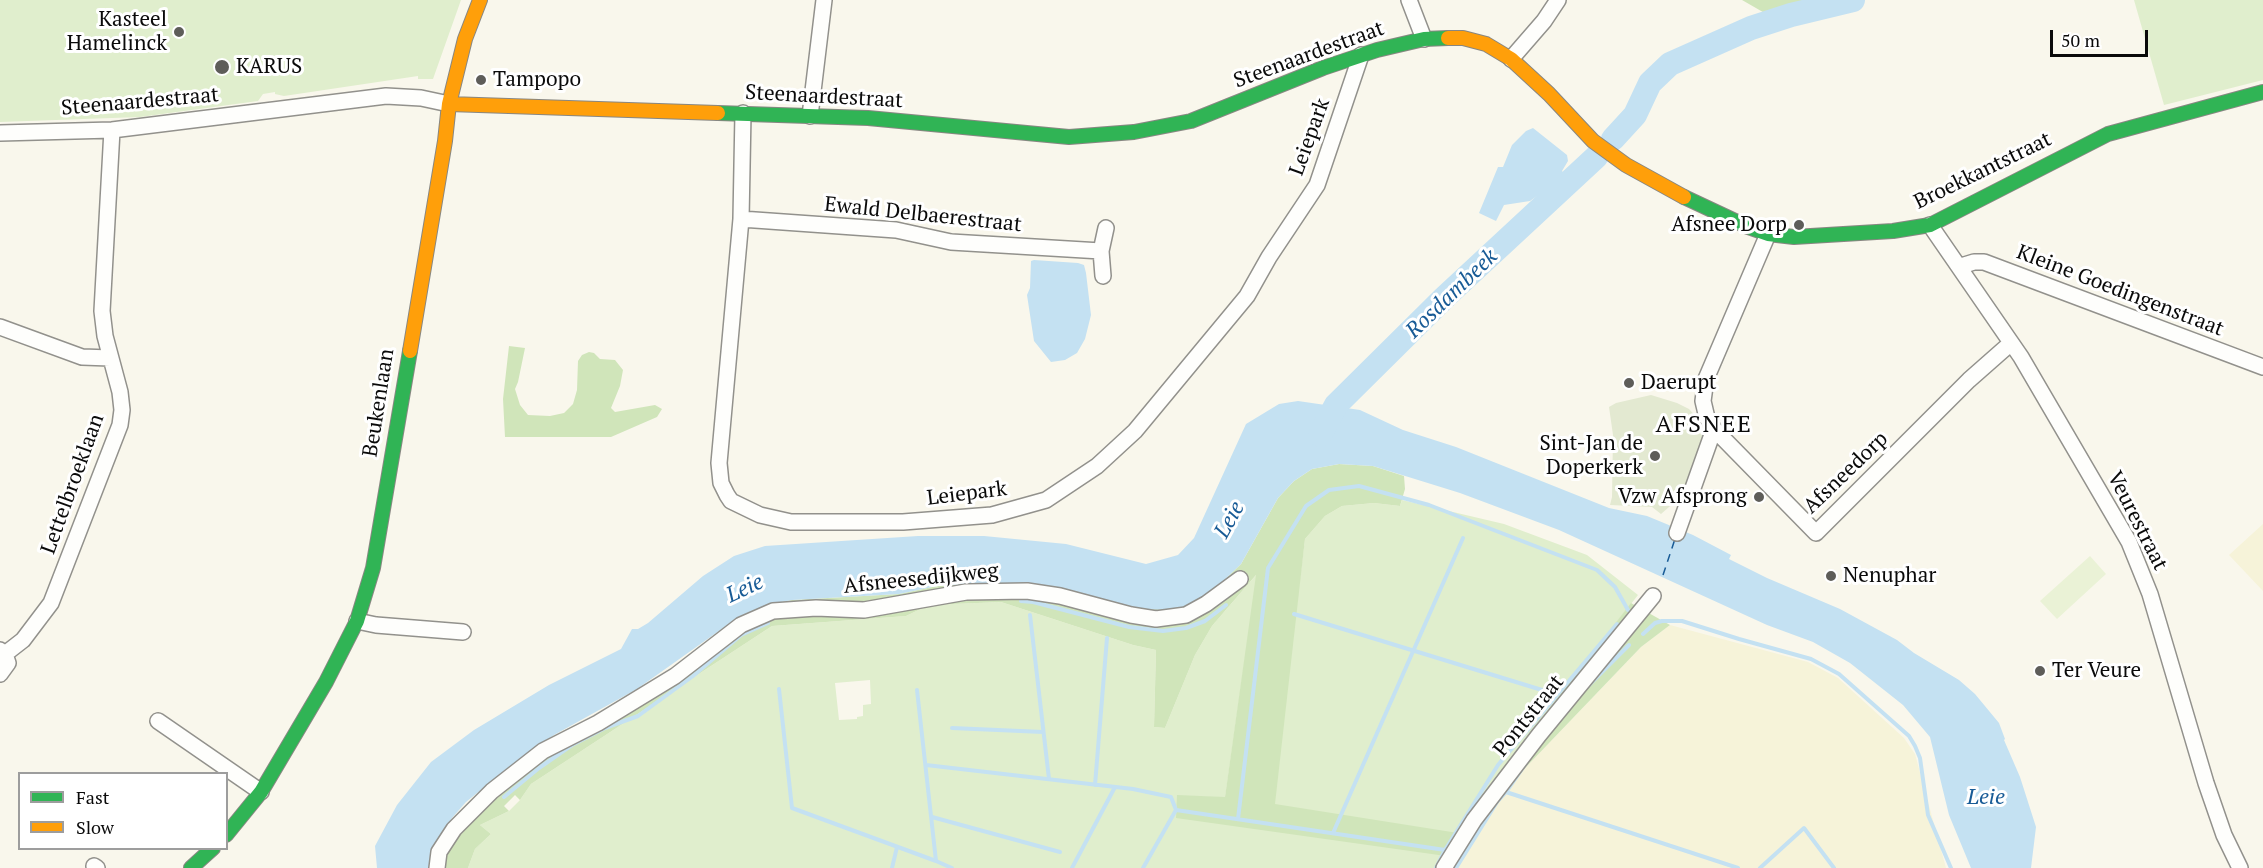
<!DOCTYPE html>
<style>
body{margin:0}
#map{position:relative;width:2263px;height:868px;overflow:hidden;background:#f9f7ec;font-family:"PT Serif",serif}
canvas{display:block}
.legend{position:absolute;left:18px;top:772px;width:210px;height:78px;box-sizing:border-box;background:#fff;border:2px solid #9d9d9d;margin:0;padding:8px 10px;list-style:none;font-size:18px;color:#0a0a0a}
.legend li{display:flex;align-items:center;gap:12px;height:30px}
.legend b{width:30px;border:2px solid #9d9d9d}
.scale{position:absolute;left:2050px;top:30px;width:98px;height:27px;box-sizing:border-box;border:3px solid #0a0a0a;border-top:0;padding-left:8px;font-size:18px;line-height:21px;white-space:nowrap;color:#0a0a0a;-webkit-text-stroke:4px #fff;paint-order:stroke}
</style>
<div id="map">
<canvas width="2263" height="868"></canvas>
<ul class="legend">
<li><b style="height:8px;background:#30b455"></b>Fast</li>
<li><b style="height:8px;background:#ff9f0a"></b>Slow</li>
</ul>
<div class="scale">50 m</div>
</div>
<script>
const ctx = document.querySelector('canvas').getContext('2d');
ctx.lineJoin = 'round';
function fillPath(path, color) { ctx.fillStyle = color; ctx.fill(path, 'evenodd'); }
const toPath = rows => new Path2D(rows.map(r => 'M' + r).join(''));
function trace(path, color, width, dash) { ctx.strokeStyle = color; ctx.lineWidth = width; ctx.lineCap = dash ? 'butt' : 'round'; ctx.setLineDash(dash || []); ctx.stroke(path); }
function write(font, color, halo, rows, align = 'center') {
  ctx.font = font + ' "PT Serif",serif'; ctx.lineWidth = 6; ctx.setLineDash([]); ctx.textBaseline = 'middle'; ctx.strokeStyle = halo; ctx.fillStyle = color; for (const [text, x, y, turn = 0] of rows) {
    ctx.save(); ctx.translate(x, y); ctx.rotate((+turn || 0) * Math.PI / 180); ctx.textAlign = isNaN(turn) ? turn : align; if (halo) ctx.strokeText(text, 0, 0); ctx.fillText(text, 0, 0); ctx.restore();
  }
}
const farmland = toPath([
 [2263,524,2263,591,2229,555],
 [1670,625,1808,662,1838,678,1904,738,1915,754,1946,868,1454,868,1505,789,1641,647]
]);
const green = toPath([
 [0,0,461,0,433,79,418,79,418,76,284,96,275,94,275,92,263,94,258,101,140,117,0,122],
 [2134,0,2263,0,2263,80,2164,105],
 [1402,500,1504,524,1587,555,1638,595,1491,783,1435,868,468,868,475,849,491,834,480,825,509,811,520,800,531,784,772,626,906,616,929,605,1001,602,1133,645,1156,650,1154,727,1165,728,1195,655,1212,626,1257,574,1225,798,1195,796,1271,805,1305,539,1325,516,1342,506,1374,503,1400,506],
 [870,680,871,704,863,705,863,716,857,717,857,719,839,720,835,683]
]);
const forest = toPath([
 [1742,0,1825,0,1775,19],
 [509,346,525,348,518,382,515,389,520,405,528,415,550,416,564,413,573,404,577,390,578,361,582,355,589,352,594,353,600,359,615,360,623,370,620,386,611,408,615,412,655,405,662,409,657,417,611,437,505,437,503,399],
 [1339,464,1373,466,1404,476,1405,489,1400,506,1374,503,1342,506,1325,516,1305,539,1275,804,1458,833,1491,783,1631,603,1670,625,1641,647,1505,789,1460,858,1176,818,1177,795,1225,797,1256,575,1212,626,1195,655,1165,728,1154,727,1156,650,1133,645,1001,602,929,605,906,616,772,626,531,784,520,800,515,795,504,806,509,811,480,825,491,834,475,849,468,868,442,868,448,849,470,818,536,764,768,617,766,605,792,600,899,594,937,586,979,583,1028,583,1064,589,1218,586,1241,564,1278,498,1294,481,1312,469]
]);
const cemetery = toPath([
 [1651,395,1677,403,1689,409,1700,421,1703,436,1685,493,1661,514,1652,507,1610,505,1612,497,1613,435,1609,407,1616,403]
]);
const pitch = toPath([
 [2090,556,2106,574,2057,619,2040,601]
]);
const water = toPath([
 [1533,128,1567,155,1568,161,1562,171,1565,175,1541,199,1537,196,1530,201,1504,205,1496,221,1479,213,1498,167,1503,167,1512,145,1526,131],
 [1034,260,1078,263,1084,265,1086,273,1091,315,1085,339,1077,353,1065,360,1051,362,1034,341,1027,295,1030,288,1031,261],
 [1298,401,1360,410,1403,430,1456,447,1609,508,1647,516,1693,535,1731,555,1729,559,1767,578,1840,609,1897,640,1914,653,1959,680,1975,694,1999,723,2005,739,2004,740,2020,777,2036,827,2031,868,1971,868,1949,815,1930,737,1903,705,1850,663,1813,642,1767,625,1559,530,1460,493,1373,466,1339,464,1312,469,1294,481,1278,498,1241,564,1218,586,1196,603,1172,610,1140,609,1064,589,1028,583,979,583,937,586,899,594,792,600,766,605,740,616,637,689,554,735,508,768,466,802,452,818,440,837,431,868,377,868,375,846,397,805,431,762,474,730,549,685,621,649,632,629,638,629,648,623,703,576,734,556,765,546,918,536,984,536,1066,544,1146,564,1178,555,1194,538,1246,424,1279,404]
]);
const stream = toPath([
 [1551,188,1557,193],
 [1021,601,1033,602,1129,627,1163,631,1186,628,1205,621,1226,605],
 [1294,614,1542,690],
 [1030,615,1049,779],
 [1643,634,1655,623,1662,621,1682,621,1739,639,1811,659,1839,674,1909,736,1915,746,1920,758,1928,815,1951,868],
 [1587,687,1629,645],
 [779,689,792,808,936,861,917,690],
 [952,728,1043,732],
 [926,765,1133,789,1171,797,1176,810,1143,868],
 [1095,785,1107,638],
 [1506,792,1526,763],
 [504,797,539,768,572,745,605,728,638,716,693,676,741,635,768,623],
 [1176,810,1445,850,1498,765,1617,624],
 [932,817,1060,852],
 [1238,819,1268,568,1306,506,1329,490,1359,486,1429,505,1597,570,1615,587,1628,610],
 [1333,833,1463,538],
 [936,861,952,868],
 [892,868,897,847],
 [1072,868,1115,787],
 [1436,868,1445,850],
 [1456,868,1497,802,1506,792,1738,868],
 [1760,868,1804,828,1834,868]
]);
const river = toPath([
 [1613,139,1635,115,1650,83,1670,64,1751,28,1791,15,1853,0],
 [1320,435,1336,405,1444,298,1596,157]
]);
const ferry = toPath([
 [1663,575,1675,539]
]);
const street = toPath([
 [1409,0,1424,39],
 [1511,59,1544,21,1558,0],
 [743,113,741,219,719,463,721,483,727,495,731,501,760,515,791,522,903,522,992,515,1046,500,1097,466,1135,431,1247,296,1269,257,1317,185,1361,55],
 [810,116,824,0],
 [0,133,112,130,386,96,421,98,449,104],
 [741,219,896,230,951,242,1101,251],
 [1930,225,2021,357,2129,542,2150,594,2206,783,2224,835,2240,868],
 [1768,234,1706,379,1703,401,1707,418,1714,429,1816,533,1969,380,2011,343],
 [1961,266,1974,262,1984,262,2263,367],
 [1103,276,1101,251,1106,228],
 [0,327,82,357,110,358],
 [1677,533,1714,429],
 [357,621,376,625,463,632],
 [0,650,5,654,8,663,0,674],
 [5,654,23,640,51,603,120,425,122,410,120,392,105,336,102,311,112,130],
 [158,721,261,792],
 [94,866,97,868],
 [437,868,439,852,454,829,492,791,543,751,598,723,675,676,741,625,773,611,816,608,864,610,966,592,1027,591,1060,596,1131,615,1156,619,1186,615,1206,604,1240,579],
 [1444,868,1474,820,1539,735,1653,596]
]);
const fast = toPath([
 [718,113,868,118,1069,137,1134,132,1191,121,1323,68,1377,50,1424,39,1448,38],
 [1684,197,1748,227,1768,234,1794,237,1893,231,1930,225,2108,134,2263,92],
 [226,835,261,792,326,682,357,621,373,568,410,351],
 [191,868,213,848]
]);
const slow = toPath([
 [1448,38,1463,38,1486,44,1511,59,1549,94,1593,141,1626,165,1684,197],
 [449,104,718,113],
 [410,351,445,141,449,104,465,39,480,0]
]);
const markers = [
 [179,32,6,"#5e5d59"],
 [222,67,8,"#5e5d59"],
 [481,80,6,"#5e5d59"],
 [1799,225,6,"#5e5d59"],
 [1629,383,6,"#5e5d59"],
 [1655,456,6,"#5e5d59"],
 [1759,497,6,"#5e5d59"],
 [1831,576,6,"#5e5d59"],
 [2040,671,6,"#5e5d59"]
];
const poiNames = [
 ["Kasteel",167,20,"right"],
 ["Hamelinck",167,44,"right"],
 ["KARUS",236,67],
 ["Tampopo",493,80],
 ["Afsnee Dorp",1787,225,"right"],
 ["Daerupt",1641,383],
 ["Sint-Jan de",1643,444,"right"],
 ["Doperkerk",1643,468,"right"],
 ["Vzw Afsprong",1747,497,"right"],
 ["Nenuphar",1843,576],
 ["Ter Veure",2052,671]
];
const streetNames = [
 ["Steenaardestraat",1309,55,-20],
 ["Steenaardestraat",824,97,3],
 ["Steenaardestraat",140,102,-5],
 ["Leiepark",1310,137,-70],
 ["Broekkantstraat",1983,171,-26],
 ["Ewald Delbaerestraat",923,215,6],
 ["Kleine Goedingenstraat",2120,291,21],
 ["Beukenlaan",379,403,-81],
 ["Afsneedorp",1846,473,-44],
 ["Lettelbroeklaan",73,484,-70],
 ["Leiepark",967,494,-7],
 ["Veurestraat",2137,521,63],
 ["Afsneesedijkweg",921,579,-6],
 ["Pontstraat",1529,716,-51]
];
const waterNames = [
 ["Rosdambeek",1452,294,-44],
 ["Leie",1230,520,-61],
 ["Leie",745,589,-25],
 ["Leie",1986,798]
];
const quarterNames = [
 ["AFSNEE",1704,425]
];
fillPath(farmland, '#f6f3d9');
fillPath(green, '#e0eecd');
fillPath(forest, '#d0e5ba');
fillPath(cemetery, '#e3e9d1');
fillPath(pitch, '#eaf2d6');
fillPath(water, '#c4e1f2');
trace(stream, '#c4e1f2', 4);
trace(river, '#c4e1f2', 24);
trace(ferry, '#185b96', 1.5, [8, 6]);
trace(street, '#92918c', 18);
trace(fast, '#888782', 16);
trace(slow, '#888782', 16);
trace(street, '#fefefc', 15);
trace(fast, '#30b455', 14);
trace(slow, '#ff9f0a', 14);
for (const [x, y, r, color] of markers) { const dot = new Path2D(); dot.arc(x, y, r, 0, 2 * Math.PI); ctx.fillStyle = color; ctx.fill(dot); trace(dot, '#fff', 2); }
write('21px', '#0a0a0a', '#fff', poiNames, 'left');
write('21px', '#0a0a0a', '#fff', streetNames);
write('italic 22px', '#185b96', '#fff', waterNames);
ctx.letterSpacing = '1.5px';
write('24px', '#0a0a0a', '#fff', quarterNames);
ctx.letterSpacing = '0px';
</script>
